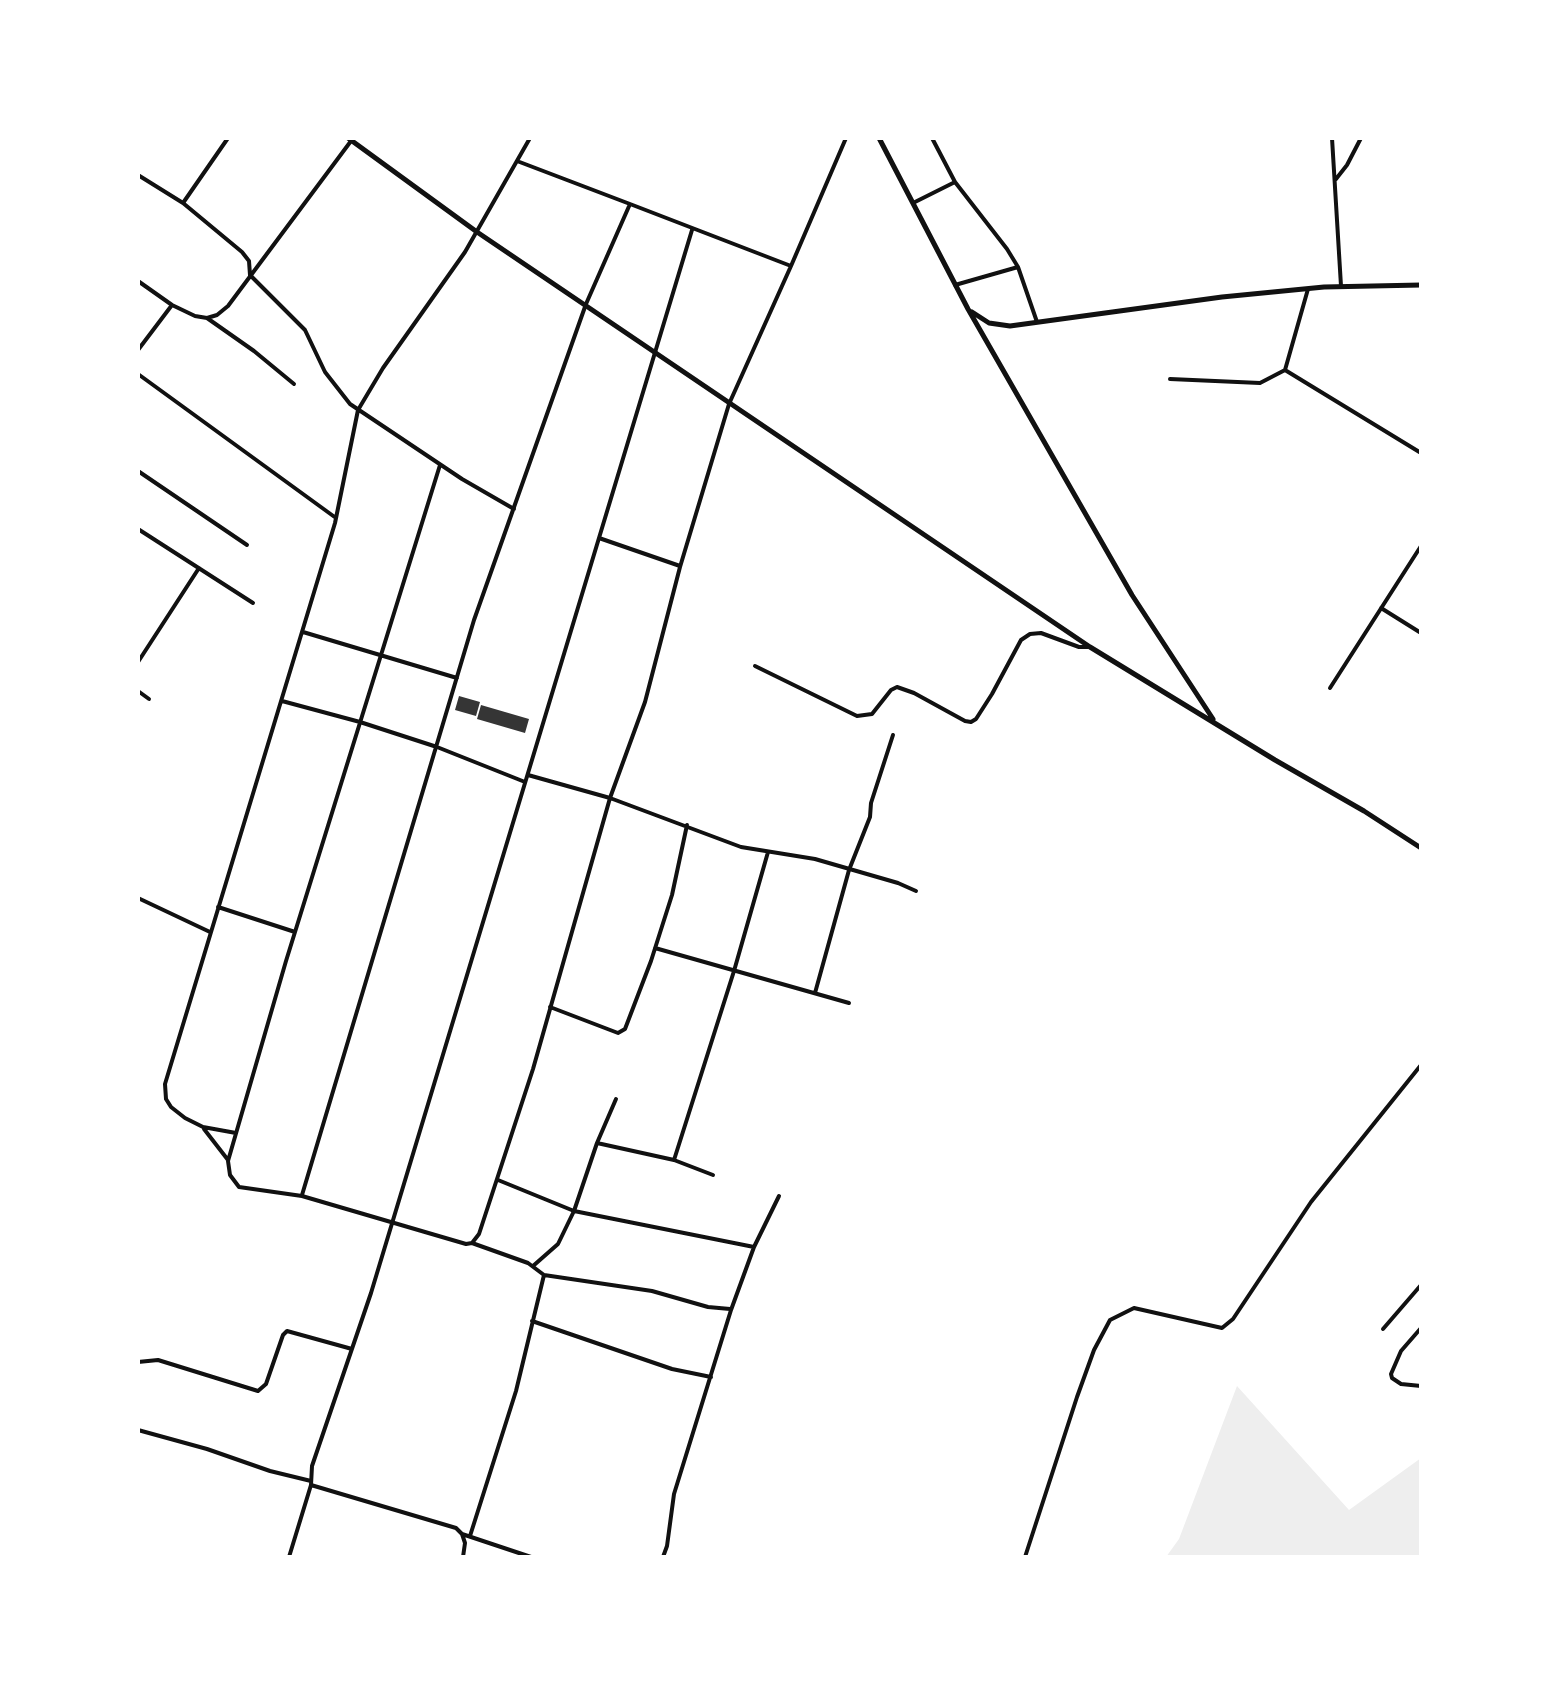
<!DOCTYPE html>
<style>
body{margin:0}
#map{position:relative;width:1559px;height:1695px;overflow:hidden;background:#fff;font-family:"Golos Text",sans-serif}
canvas{display:block}
.frame{position:absolute;inset:0;border:140px solid #fff;pointer-events:none}
</style>
<div id="map">
<canvas width="1559" height="1695"></canvas>
<div class="frame"></div>
</div>
<script>
const ctx = document.querySelector('canvas').getContext('2d');
ctx.lineJoin = 'round';
function fillPath(path, color) { ctx.fillStyle = color; ctx.fill(path, 'evenodd'); }
const toPath = rows => new Path2D(rows.map(r => 'M' + r).join(''));
function trace(path, color, width, dash) { ctx.strokeStyle = color; ctx.lineWidth = width; ctx.lineCap = dash ? 'butt' : 'round'; ctx.setLineDash(dash || []); ctx.stroke(path); }
const green = toPath([
 [1237,1386,1349,1510,1421,1458,1421,1557,1166,1557,1179,1539]
]);
const building = toPath([
 [459,696,480,702,476,716,455,710],
 [481,705,529,719,525,733,477,719]
]);
const minor = toPath([
 [932,138,955,182,1007,249,1018,267,1037,322],
 [1332,138,1341,286],
 [138,175,183,203,242,252,249,261,250,275,305,330,325,372,350,404,462,479,514,509],
 [1336,179,1347,165,1361,138],
 [183,203,228,138],
 [913,203,955,182],
 [630,204,791,266,846,138],
 [138,281,172,305,195,316,207,318,217,315,228,306,351,141],
 [955,285,1018,267],
 [207,318,254,351,294,384],
 [138,350,172,305],
 [1285,370,1421,453],
 [138,374,336,518],
 [1170,379,1260,383,1285,370,1308,289],
 [440,465,286,961,228,1161,230,1175,239,1187,302,1196,466,1244,472,1243,479,1234,533,1069,610,798,645,702,680,567,729,404,791,266],
 [138,471,247,545],
 [138,529,253,603],
 [599,538,680,566],
 [1381,608,1421,633],
 [303,632,457,678],
 [138,662,199,568],
 [755,666,857,716,872,714,891,690,897,687,914,693,965,721,971,722,976,719,992,694,1021,640,1030,634,1041,633,1079,647,1088,647],
 [1330,688,1421,546],
 [138,691,149,699],
 [282,701,360,722,437,747,525,782],
 [528,775,610,798,741,847,815,859,898,883,916,891],
 [138,898,210,932],
 [218,907,295,932],
 [655,948,849,1003],
 [815,993,849,870,870,817,871,803,893,735],
 [550,1007,618,1033,625,1029,651,961,672,895,687,825],
 [204,1129,228,1160],
 [236,1133,203,1127,185,1118,171,1107,166,1099,165,1084,335,523,358,410,383,368,465,252,530,138],
 [597,1143,674,1160,713,1175],
 [674,1160,734,971,768,852],
 [498,1180,574,1211,597,1143,616,1099],
 [302,1195,474,620,586,304,630,204,517,161],
 [472,1243,528,1263,544,1275,652,1291,708,1307,730,1309],
 [533,1266,558,1244,574,1211,754,1247],
 [532,1321,672,1369,711,1377],
 [1421,1328,1401,1351,1391,1374,1392,1378,1401,1384,1421,1386],
 [1383,1329,1421,1285],
 [138,1362,158,1360,258,1391,266,1384,283,1335,287,1331,352,1349],
 [138,1430,207,1449,270,1471,311,1481],
 [311,1485,456,1528,462,1534,465,1543,463,1557],
 [462,1534,531,1557],
 [470,1536,516,1391,544,1275],
 [289,1557,311,1485,312,1466,371,1293,692,230],
 [663,1557,667,1546,674,1494,731,1310,754,1247,779,1196],
 [1025,1557,1077,1397,1094,1350,1110,1320,1134,1308,1222,1328,1233,1319,1311,1202,1421,1065]
]);
const tertiary = toPath([
 [348,138,477,232,1090,647,1275,760,1364,811,1421,848],
 [879,138,968,309,1132,595,1213,719],
 [972,312,989,323,1010,326,1222,297,1324,287,1421,285]
]);
fillPath(green, '#eee');
fillPath(building, '#353535');
trace(minor, '#111', 4);
trace(tertiary, '#111', 5);
</script>
